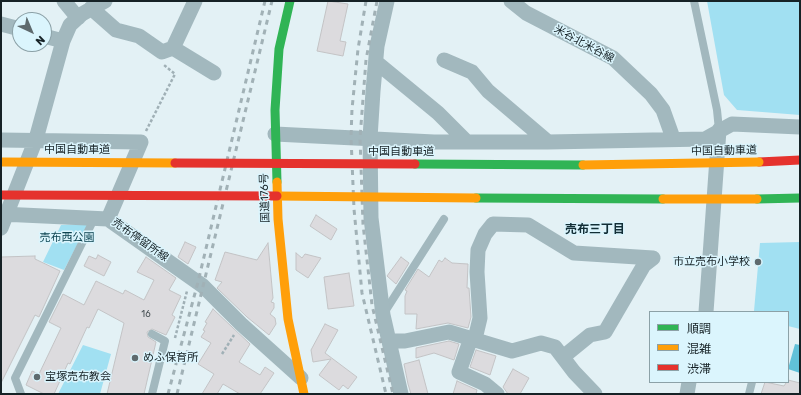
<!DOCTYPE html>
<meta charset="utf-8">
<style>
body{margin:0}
#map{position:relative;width:801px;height:395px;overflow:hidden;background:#e3f1f5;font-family:Rubik,"Noto Sans JP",sans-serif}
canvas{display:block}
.frame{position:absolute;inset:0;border:2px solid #162226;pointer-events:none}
.legend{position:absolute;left:649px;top:311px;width:140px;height:72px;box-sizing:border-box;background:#dbf5fd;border:1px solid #8ca1a7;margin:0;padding:5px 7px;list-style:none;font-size:12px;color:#162226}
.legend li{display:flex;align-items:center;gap:8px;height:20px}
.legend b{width:20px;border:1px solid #8ca1a7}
.north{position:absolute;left:12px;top:12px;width:40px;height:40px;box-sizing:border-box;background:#dbf5fd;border:1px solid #8ca1a7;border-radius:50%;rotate:136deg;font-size:11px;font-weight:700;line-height:16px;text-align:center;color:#162226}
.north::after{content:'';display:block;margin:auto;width:14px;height:18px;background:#5e6a6e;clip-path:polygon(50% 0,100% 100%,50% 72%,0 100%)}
</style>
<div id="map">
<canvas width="801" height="395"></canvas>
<div class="frame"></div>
<ul class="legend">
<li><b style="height:5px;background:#30b455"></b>順調</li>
<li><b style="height:5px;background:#ff9f0a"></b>混雑</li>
<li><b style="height:5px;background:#e5322d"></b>渋滞</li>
</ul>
<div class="north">N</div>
</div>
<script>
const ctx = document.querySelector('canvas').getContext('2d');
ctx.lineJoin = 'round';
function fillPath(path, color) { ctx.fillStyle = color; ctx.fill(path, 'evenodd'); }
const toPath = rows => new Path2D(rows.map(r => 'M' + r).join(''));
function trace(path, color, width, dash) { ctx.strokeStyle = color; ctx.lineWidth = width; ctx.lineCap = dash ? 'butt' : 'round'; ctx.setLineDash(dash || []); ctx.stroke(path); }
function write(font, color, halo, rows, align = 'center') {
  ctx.font = font + ' Rubik,"Noto Sans JP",sans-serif'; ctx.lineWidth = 3; ctx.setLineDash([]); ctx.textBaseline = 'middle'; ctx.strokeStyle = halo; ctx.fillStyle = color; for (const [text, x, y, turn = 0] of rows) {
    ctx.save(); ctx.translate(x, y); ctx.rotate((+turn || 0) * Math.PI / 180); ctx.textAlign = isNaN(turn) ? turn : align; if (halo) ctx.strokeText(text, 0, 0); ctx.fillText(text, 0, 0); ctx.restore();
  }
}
const green = toPath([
 [707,1,800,1,800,115,737,110,724,95],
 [88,224,64,270,43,262,61,225],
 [800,242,800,329,788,326,788,312,754,311,760,243],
 [83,345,111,354,100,394,58,394]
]);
const water = toPath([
 [795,344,800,345,800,373,788,369]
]);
const building = toPath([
 [328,1,348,4,340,41,346,42,343,56,317,51,328,1],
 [316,215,337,229,331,240,310,226,316,215],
 [185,242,196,247,188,264,178,257,185,242],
 [268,243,273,298,271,302,274,303,274,308,270,314,275,318,276,324,269,335,247,317,217,288,222,282,215,280,225,252,257,260,268,243],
 [296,253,302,258,305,254,321,258,308,278,296,270,296,253],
 [98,255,111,262,104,276,84,266,89,256,96,259,98,255],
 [35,256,35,259,60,271,39,317,35,315,1,383,1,257,35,256],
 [146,257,176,278,169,290,181,296,172,315,175,317,166,335,152,329,147,332,148,337,156,342,144,394,107,394,124,323,98,309,89,328,87,327,70,364,68,363,54,394,44,394,26,385,32,371,39,374,61,328,49,322,63,294,84,305,96,281,123,294,125,290,144,300,154,280,137,272,146,257],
 [401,257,409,263,396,284,387,276,401,257],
 [445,258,452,263,468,264,467,288,469,288,471,317,468,328,448,323,416,329,417,314,405,314,405,296,407,291,405,290,418,269,429,277,439,260,442,262,445,258],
 [349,273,354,306,328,309,324,277,349,273],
 [213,309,250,344,239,362,260,375,265,367,274,373,260,394,240,394,223,384,217,394,202,394,214,374,198,364,211,343,201,337,205,331,203,330,207,323,205,322,213,309],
 [325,324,338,330,325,353,357,377,348,389,343,385,339,390,319,375,331,359,313,362,311,350,325,324],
 [449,341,459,344,454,360,434,353,416,358,416,348,449,341],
 [476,350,496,356,490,375,470,367,476,350],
 [419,360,428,394,411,394,408,384,404,364,419,360],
 [513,369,529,378,520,394,508,394,503,387,513,369],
 [788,380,800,383,800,394,761,394,765,382,784,386,788,380],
 [457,381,477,390,476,394,453,394,457,381]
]);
const path = toPath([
 [146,131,175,74,164,65],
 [175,338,187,291],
 [222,354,234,335]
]);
const lane = toPath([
 [694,1,717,110,719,130],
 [384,313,444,219],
 [152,334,165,341,152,394],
 [21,394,15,378,95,217],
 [749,394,752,382]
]);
const street = toPath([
 [64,1,78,18],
 [387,1,377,46,373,91,370,138,371,218,383,315,401,394],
 [511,1,526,13,613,58,651,94,663,110,673,138],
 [91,8,116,30,139,36,162,52,173,48,195,1],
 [1,24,20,29],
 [44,36,63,41],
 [173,48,214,73],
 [444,60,472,72,488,91,548,142],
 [376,62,438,113,465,140],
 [275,134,434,142,548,142,705,139,732,124,800,127],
 [1,140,141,142,108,219],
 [1,214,108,219,203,286,241,324,301,378],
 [1,228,36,139,63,41,70,25,82,14,105,1],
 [706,312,719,130],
 [471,338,459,372,485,384,497,394],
 [475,339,480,318,477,272,478,250,485,234,493,224,528,225,574,253,653,258],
 [389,341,405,341,449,332,512,351,541,343,555,347,574,372,595,394],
 [563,357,590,335,605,332,644,265,653,258],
 [687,394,689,382]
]);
const fast = toPath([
 [277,182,275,110,279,49,290,1],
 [757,199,800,198]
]);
const slow = toPath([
 [277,182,278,219,288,319,304,394]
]);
const jam = toPath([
 [759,162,800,160]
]);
const rail = toPath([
 [366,1,358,49,352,109,351,137,354,209,362,293,386,394],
 [377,1,366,60,360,138,363,224,372,305,393,394],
 [168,394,198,282,265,1],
 [177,394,272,1]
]);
const fastBridge = toPath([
 [415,164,583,165],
 [476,198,663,199]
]);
const slowBridge = toPath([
 [1,162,175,163],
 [583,165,759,162],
 [277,196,476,198],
 [663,199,757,199]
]);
const jamBridge = toPath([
 [175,163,415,164],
 [1,195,277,196]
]);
const markers = [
 [758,262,4,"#5e6a6e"],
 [135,358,4,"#5e6a6e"],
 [37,377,4,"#5e6a6e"]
];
const numberNames = [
 ["16",146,314]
];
const streetNames = [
 ["米谷北米谷線",584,44,28],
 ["中国自動車道",77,150],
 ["中国自動車道",724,151,-1],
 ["中国自動車道",401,152],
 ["国道176号",265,198,-92],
 ["売布停留所線",140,240,35]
];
const parkNames = [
 ["売布西公園",67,238]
];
const poiNames = [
 ["市立売布小学校",750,262,"right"],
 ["めふ保育所",143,358],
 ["宝塚売布教会",45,377]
];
const neighbourhoodNames = [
 ["売布三丁目",595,230]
];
fillPath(green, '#a1e0f2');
fillPath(water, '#61c1d9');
fillPath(building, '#dcdbde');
trace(building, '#c3c3c5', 1);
trace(path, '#a0b0b6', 2.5, [3, 2]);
trace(lane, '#a2b8be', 8);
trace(street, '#a2b8be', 15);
trace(fast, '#30b455', 9);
trace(slow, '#ff9f0a', 9);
trace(jam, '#e5322d', 9);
trace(rail, '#a1b1b6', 3, [5, 5]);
trace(fastBridge, '#30b455', 9);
trace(slowBridge, '#ff9f0a', 9);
trace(jamBridge, '#e5322d', 9);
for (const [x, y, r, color] of markers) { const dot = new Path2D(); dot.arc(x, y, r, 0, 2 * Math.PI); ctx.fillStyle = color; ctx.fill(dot); trace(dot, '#dbf5fd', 1.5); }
write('9px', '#485155', null, numberNames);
write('11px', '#162226', '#dbf5fd', streetNames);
write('11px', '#0c4350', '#dbf5fd', parkNames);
write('11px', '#162226', '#dbf5fd', poiNames, 'left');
write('bold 12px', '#122e36', '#dbf5fd', neighbourhoodNames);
</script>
